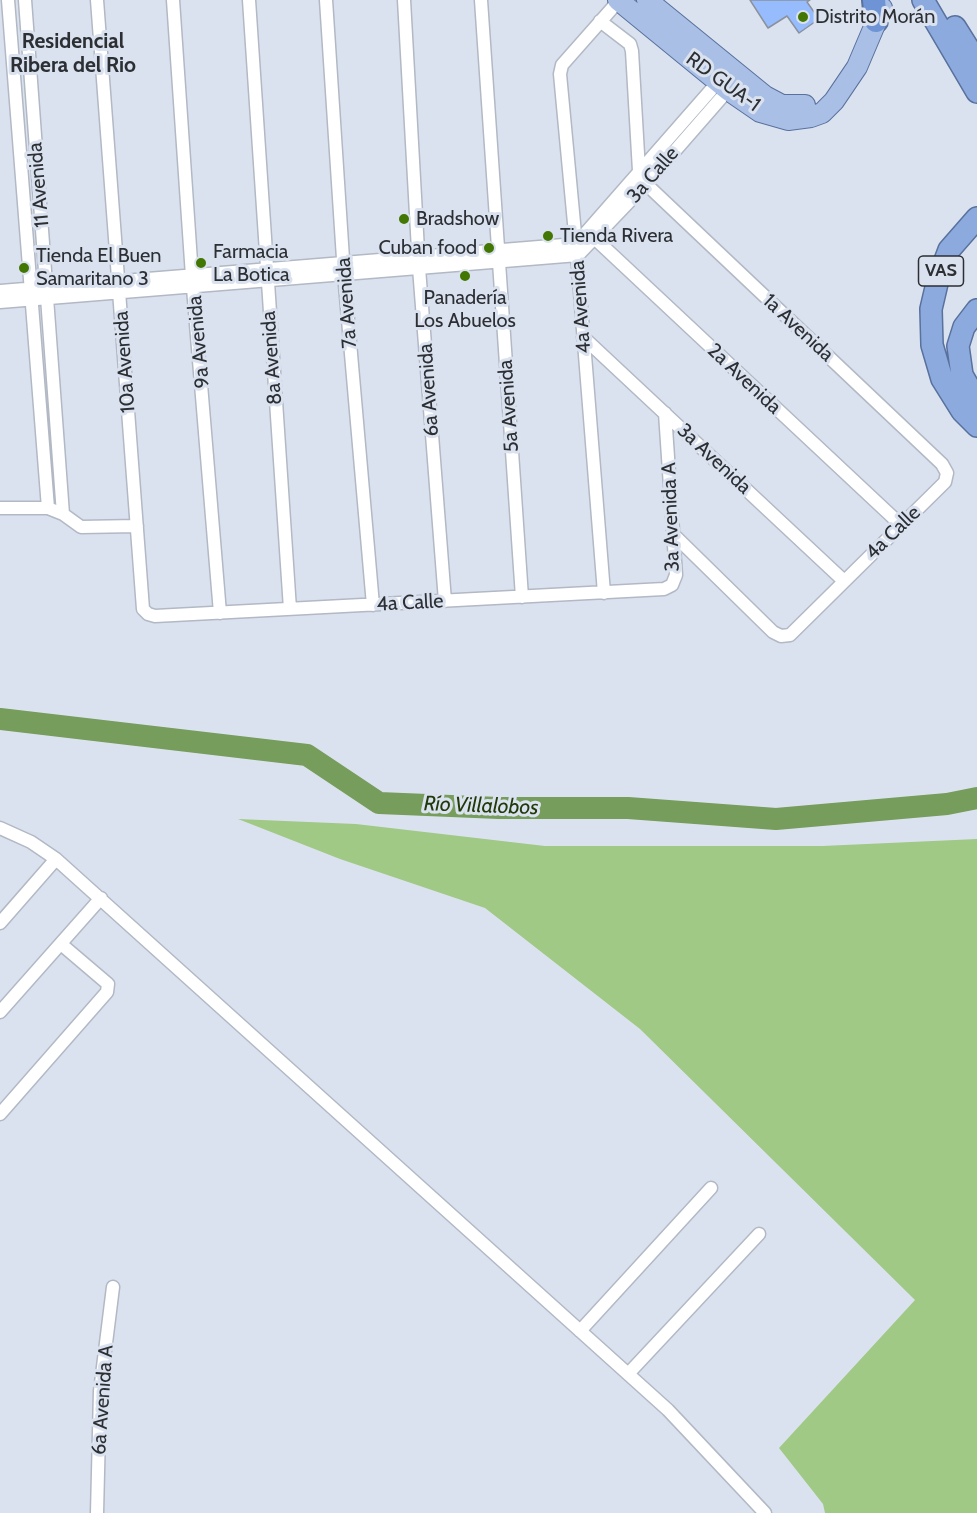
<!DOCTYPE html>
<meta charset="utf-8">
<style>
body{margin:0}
canvas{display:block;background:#dbe2ef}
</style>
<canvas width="977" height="1513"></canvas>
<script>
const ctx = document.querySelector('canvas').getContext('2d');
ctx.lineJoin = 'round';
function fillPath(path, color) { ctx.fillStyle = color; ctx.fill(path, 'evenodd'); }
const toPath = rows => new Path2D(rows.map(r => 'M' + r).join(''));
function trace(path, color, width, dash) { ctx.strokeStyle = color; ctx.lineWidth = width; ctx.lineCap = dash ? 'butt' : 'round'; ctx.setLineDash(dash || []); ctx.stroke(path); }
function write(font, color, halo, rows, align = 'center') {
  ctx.font = font + ' Cabin,sans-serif'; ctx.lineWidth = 6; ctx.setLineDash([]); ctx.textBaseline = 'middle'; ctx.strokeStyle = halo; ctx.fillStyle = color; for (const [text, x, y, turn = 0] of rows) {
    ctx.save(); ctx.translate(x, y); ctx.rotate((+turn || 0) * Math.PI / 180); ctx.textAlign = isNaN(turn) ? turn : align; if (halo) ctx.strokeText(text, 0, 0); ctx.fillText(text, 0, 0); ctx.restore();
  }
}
const green = toPath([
 [238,819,356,824,545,846,822,846,977,839,977,1513,825,1513,823,1504,779,1448,915,1300,640,1029,485,908,340,859]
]);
const river = toPath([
 [0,719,307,755,379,803,499,808,628,808,776,819,947,804,977,798]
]);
const building = toPath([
 [750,0,810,0,807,2,819,19,799,33,787,16,768,28,750,0]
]);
const minor = toPath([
 [8,0,48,508],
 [25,0,63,514],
 [97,0,143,609,148,614,155,616,664,589,672,585,676,575,665,413],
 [173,0,192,276,220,613],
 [249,0,290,609],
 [326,0,344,274,373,605],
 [404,0,419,268,445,601],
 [481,0,522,597],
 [600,21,630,44,632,51,639,171,646,184,942,464,947,473,945,482,790,635,781,636,773,632,674,535],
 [589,233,901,525],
 [0,291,576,244,718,82],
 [0,302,578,255,646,184,728,90],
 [583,337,844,581],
 [0,508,48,508,63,514,81,527,137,526],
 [604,593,577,255,560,74,562,65,615,5],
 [0,828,31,842,56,859,668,1410,765,1513],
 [0,923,56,859],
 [0,1012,101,898],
 [0,1114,107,992,108,984,61,944],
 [580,1331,711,1188],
 [628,1374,759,1234],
 [97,1513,100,1391,113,1287]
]);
const primary = toPath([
 [618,0,728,90,760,112,788,120,811,117,822,113,834,101,857,67,882,8],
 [647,0,765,96,782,105,805,105]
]);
const trunk = toPath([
 [923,0,977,92],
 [955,27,977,62],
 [977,218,949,250,938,279,931,309,932,345,942,379,962,411,977,426],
 [977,310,964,327,958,346,962,375,977,401]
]);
const motorway = toPath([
 [874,0,876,21]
]);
const markers = [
 [803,17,6,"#427703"],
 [404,219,6,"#427703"],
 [548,236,6,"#427703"],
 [489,248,6,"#427703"],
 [201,263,6,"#427703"],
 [24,268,6,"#427703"],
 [465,276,6,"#427703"]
];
const shields = [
 [941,271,45]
];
const shieldNames = [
 ["VAS",941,271]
];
const poiNames = [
 ["Distrito Morán",815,17],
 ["Bradshow",416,219],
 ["Tienda Rivera",560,236],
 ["Cuban food",477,248,"right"],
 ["Farmacia",213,252],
 ["La Botica",213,275],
 ["Tienda El Buen",36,256],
 ["Samaritano 3",36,279],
 ["Panadería",465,298,"center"],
 ["Los Abuelos",465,321,"center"]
];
const streetNames = [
 ["RD GUA-1",723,82,36],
 ["3a Calle",653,175,-49],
 ["11 Avenida",39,185,-95],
 ["7a Avenida",347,303,-94],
 ["4a Avenida",581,307,-94],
 ["1a Avenida",798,328,43],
 ["9a Avenida",199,342,-95],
 ["8a Avenida",272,358,-94],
 ["10a Avenida",125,362,-94],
 ["2a Avenida",744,379,43],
 ["6a Avenida",429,390,-94],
 ["5a Avenida",509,406,-94],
 ["3a Avenida",714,459,43],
 ["3a Avenida A",671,517,-92],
 ["4a Calle",893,533,-44],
 ["4a Calle",410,603,-3],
 ["6a Avenida A",103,1400,-86]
];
const neighbourhoodNames = [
 ["Residencial",73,42],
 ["Ribera del Rio",73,66]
];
const waterNames = [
 ["Río Villalobos",481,806,2]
];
fillPath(green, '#a1c986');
trace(river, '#769d5b', 22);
fillPath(building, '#97bcfd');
trace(building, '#8b919d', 1.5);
trace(minor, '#b2b9c5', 15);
trace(primary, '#58719d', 22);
trace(trunk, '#58719d', 24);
trace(motorway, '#58719d', 26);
trace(minor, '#fff', 12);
trace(primary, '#a9bfe6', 20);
trace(trunk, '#8caade', 21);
trace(motorway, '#6f94d6', 22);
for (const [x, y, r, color] of markers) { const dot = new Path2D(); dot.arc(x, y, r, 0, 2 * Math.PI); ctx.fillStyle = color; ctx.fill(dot); trace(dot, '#dbe2ef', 2); }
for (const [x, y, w] of shields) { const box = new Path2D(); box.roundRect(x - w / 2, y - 15, w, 30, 4.5); ctx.fillStyle = '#dbe2ef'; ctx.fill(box); trace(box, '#2c2f33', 1.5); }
write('bold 18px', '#2c2f33', null, shieldNames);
write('20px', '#2c2f33', '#dbe2ef', poiNames, 'left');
write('20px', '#2c2f33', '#dbe2ef', streetNames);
write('bold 21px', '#2c2f33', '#dbe2ef', neighbourhoodNames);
write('italic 21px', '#213a0a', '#dbe2ef', waterNames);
</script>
